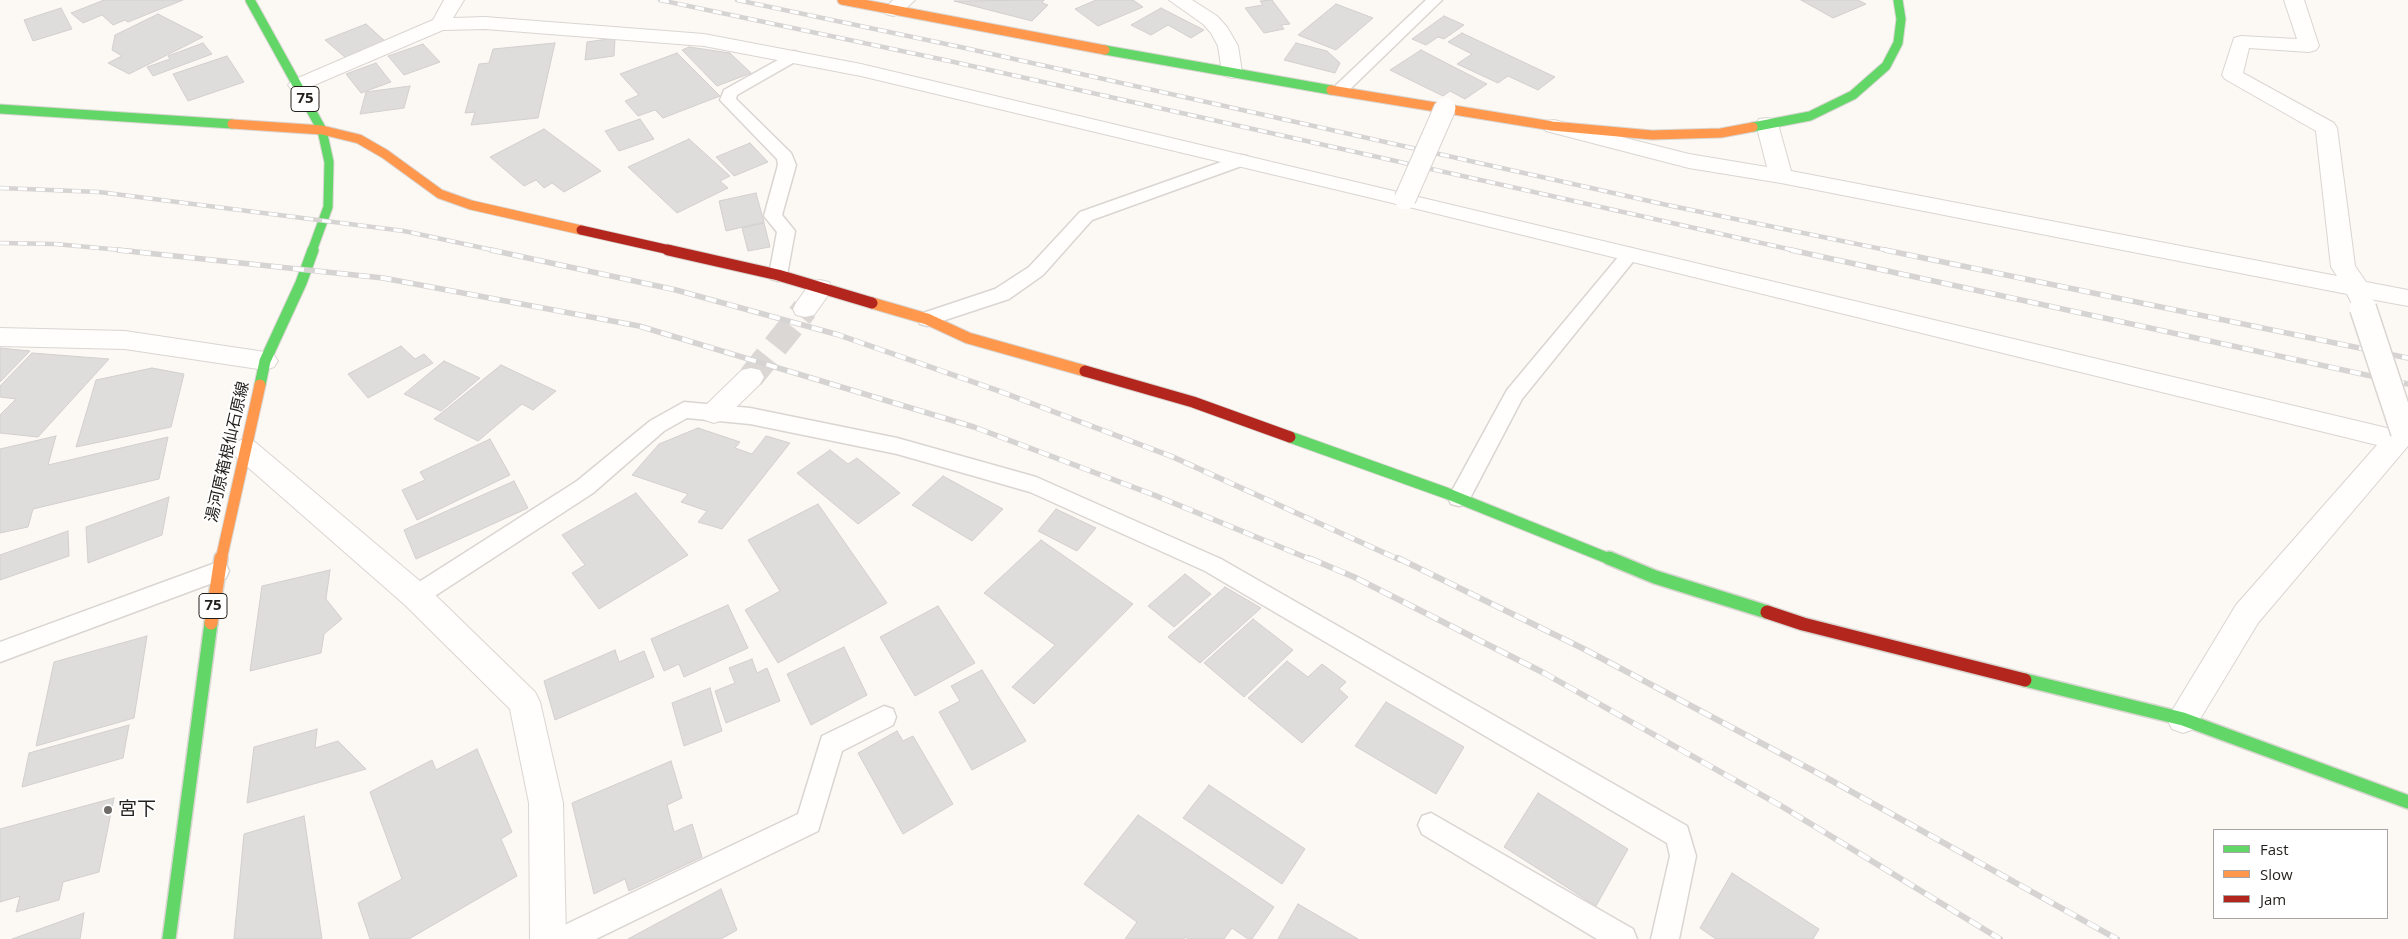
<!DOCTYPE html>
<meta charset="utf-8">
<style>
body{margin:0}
#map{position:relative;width:2408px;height:939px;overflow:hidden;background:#fcf8f4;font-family:"Open Sans",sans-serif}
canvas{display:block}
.legend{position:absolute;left:2213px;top:829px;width:175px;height:90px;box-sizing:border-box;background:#fff;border:1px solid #a7a5a4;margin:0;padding:6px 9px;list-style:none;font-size:15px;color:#221f1c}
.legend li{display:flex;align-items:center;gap:10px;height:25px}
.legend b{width:25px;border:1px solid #a7a5a4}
</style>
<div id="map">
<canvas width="2408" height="939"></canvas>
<ul class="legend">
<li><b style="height:6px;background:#63d668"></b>Fast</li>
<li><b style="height:6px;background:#ff974d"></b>Slow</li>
<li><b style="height:6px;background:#b3261e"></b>Jam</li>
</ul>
</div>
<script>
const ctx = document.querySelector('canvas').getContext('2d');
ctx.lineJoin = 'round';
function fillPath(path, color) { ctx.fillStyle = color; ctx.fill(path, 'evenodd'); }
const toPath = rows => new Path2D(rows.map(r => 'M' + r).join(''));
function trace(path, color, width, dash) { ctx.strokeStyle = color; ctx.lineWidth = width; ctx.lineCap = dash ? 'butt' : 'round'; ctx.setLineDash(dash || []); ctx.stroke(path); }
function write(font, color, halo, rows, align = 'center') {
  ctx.font = font + ' "Open Sans","Noto Sans JP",sans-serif'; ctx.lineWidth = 4; ctx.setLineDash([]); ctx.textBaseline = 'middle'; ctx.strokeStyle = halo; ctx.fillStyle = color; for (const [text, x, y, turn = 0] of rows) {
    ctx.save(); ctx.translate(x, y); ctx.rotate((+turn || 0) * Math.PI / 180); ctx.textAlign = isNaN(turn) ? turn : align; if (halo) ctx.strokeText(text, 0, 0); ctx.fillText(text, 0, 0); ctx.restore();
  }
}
const building = toPath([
 [104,0,183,0,128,22,125,20,113,25,102,15,83,23,71,13,104,0],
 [1044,0,1042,3,1048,5,1032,21,954,1,1044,0],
 [1096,0,1133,0,1143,7,1098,26,1075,9,1096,0],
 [1272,0,1290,24,1281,25,1284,29,1264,33,1245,8,1263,5,1260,1,1272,0],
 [1801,0,1858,0,1866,4,1833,18,1801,0],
 [1336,4,1373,18,1336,50,1298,35,1336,4],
 [61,8,72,29,33,41,24,20,61,8],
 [1161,8,1204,30,1191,38,1168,25,1151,35,1131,25,1161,8],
 [158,14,203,37,129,74,108,63,122,56,112,50,115,35,158,14],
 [1444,16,1464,25,1444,39,1438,37,1426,45,1412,39,1444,16],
 [366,24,386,42,346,58,325,40,366,24],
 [1462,33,1555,77,1538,90,1508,76,1498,83,1457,64,1472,54,1448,42,1462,33],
 [615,38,614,56,585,60,587,42,615,38],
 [203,43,212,54,153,76,147,67,170,59,168,56,203,43],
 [555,43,538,118,471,125,475,112,465,113,479,64,489,63,493,49,555,43],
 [1296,43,1327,51,1340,63,1335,73,1284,60,1296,43],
 [423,44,440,62,404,75,388,56,423,44],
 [689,47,730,53,751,73,717,86,682,50,689,47],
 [1421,50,1487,84,1465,99,1450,91,1443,96,1390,70,1421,50],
 [677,53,720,96,663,118,655,110,638,116,625,101,639,95,620,74,677,53],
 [227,56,244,82,188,101,173,74,227,56],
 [376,63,391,82,361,93,346,74,376,63],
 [410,86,404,108,360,114,366,92,410,86],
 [640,119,654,139,619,151,605,131,640,119],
 [544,129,601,171,564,192,552,183,544,188,536,180,524,186,490,157,544,129],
 [689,139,730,176,720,181,728,188,677,213,628,167,689,139],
 [750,143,768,162,734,176,716,157,750,143],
 [756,193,764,222,726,231,719,201,756,193],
 [764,223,770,247,748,251,742,228,764,223],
 [401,346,415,359,424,354,433,363,368,398,348,374,401,346],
 [0,348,30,351,0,382,0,348],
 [32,353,109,359,38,437,0,433,0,415,16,399,0,397,0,386,32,353],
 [444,361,480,378,441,411,404,394,444,361],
 [501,365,556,391,533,410,522,404,478,441,434,419,501,365],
 [152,368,184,374,171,427,76,447,96,380,152,368],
 [698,428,740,442,735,448,752,454,766,436,790,443,722,529,698,522,707,511,681,502,688,494,632,475,659,444,698,428],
 [56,436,48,465,168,437,159,479,33,509,28,527,0,533,0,449,56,436],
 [490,439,510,475,417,520,402,490,425,480,420,472,490,439],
 [830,450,848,464,857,458,900,493,858,524,797,473,830,450],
 [943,476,1003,509,972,541,912,505,943,476],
 [514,481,528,508,416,559,404,530,514,481],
 [636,493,688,555,599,609,572,573,585,565,562,535,636,493],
 [169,497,162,535,88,563,86,527,169,497],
 [818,504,887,603,778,663,745,610,780,591,748,540,818,504],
 [1056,509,1096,528,1077,551,1038,531,1056,509],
 [68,531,69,556,0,580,0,555,68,531],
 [1041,540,1133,604,1034,704,1012,687,1055,645,984,593,1041,540],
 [330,570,326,599,342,619,324,634,321,653,250,671,262,586,330,570],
 [1185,574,1211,594,1174,627,1148,606,1185,574],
 [1225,587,1261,608,1200,663,1168,637,1225,587],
 [728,605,748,648,684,677,679,664,664,671,651,639,728,605],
 [938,606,975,663,915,696,880,637,938,606],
 [1253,619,1293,650,1244,697,1204,663,1253,619],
 [147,636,134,718,36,746,54,662,147,636],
 [844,647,867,695,811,725,787,674,844,647],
 [615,650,619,662,644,651,654,677,555,720,544,681,615,650],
 [752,659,757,673,767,668,780,701,726,723,715,691,735,683,729,668,752,659],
 [1287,661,1308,677,1322,664,1346,682,1339,689,1348,697,1302,743,1248,698,1287,661],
 [982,670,1026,741,972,770,939,712,960,701,951,686,982,670],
 [710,688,722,731,684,746,672,703,710,688],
 [1386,702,1464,747,1436,794,1355,746,1386,702],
 [129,725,123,758,22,787,29,753,129,725],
 [317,729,315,748,338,741,366,769,247,803,254,747,317,729],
 [897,731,903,741,913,736,953,804,903,834,858,753,897,731],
 [477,749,512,832,501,839,517,876,409,939,370,939,358,903,402,879,370,792,432,760,436,770,477,749],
 [671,761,682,798,667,805,674,832,692,824,702,857,629,891,625,879,594,894,572,803,671,761],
 [1209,785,1305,849,1282,884,1183,818,1209,785],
 [1538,793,1628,849,1596,906,1504,847,1538,793],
 [114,798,99,872,63,882,59,900,16,912,20,896,0,902,0,829,114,798],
 [1138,815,1274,907,1252,939,1248,939,1232,928,1224,939,1188,939,1185,937,1184,939,1125,939,1137,922,1084,884,1138,815],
 [304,816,322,939,234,939,244,834,304,816],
 [1732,873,1819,929,1813,939,1716,939,1700,928,1732,873],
 [721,889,737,930,721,939,628,939,721,889],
 [1298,904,1358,939,1278,939,1298,904],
 [84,913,80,939,12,939,84,913]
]);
const streetTunnel = toPath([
 [751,377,805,309]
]);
const lane = toPath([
 [1426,0,1442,0,1345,94,1333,94,1331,91,1333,88,1426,0],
 [794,51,800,53,802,56,800,59,737,95,736,99,791,153,796,165,782,215,795,231,787,275,785,279,778,281,771,279,769,275,777,232,764,216,778,165,777,159,720,100,724,90,794,51],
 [1241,155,1247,156,1250,160,1247,164,1092,220,1043,275,1009,299,927,326,920,324,917,319,920,314,995,289,1029,267,1080,212,1241,155],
 [1630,248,1636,250,1639,254,1636,258,1522,399,1467,504,1459,506,1451,504,1448,498,1507,390,1624,250,1630,248],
 [684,402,750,408,897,438,1036,477,1221,559,1687,826,1696,856,1679,939,1651,939,1670,856,1667,843,1205,571,1030,492,897,454,750,424,687,418,664,431,593,493,424,603,416,606,408,603,405,596,408,589,577,481,650,421,684,402],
 [218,562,226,564,229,571,226,578,0,662,0,642,218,562],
 [884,706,893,709,896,717,893,725,842,751,818,831,596,939,552,939,556,929,798,814,822,736,884,706],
 [1431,813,1633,929,1637,939,1597,939,1422,834,1418,825,1422,816,1431,813]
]);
const street = toPath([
 [444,0,464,0,453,18,485,17,704,34,861,64,2391,429,2395,425,2404,422,2408,423,2408,446,2258,623,2194,729,2183,733,2172,729,2167,719,2236,605,2377,445,1405,206,861,76,704,46,485,29,443,30,305,89,298,91,291,89,288,85,291,81,433,20,444,0],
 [893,0,915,0,900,14,893,16,886,14,883,10,893,0],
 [1169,0,1192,0,1217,16,1227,27,1238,46,1242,72,1239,76,1232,78,1225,76,1222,72,1218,46,1211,33,1203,24,1169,0],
 [2284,0,2304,0,2319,46,2316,50,2309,52,2249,48,2243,73,2334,123,2337,128,2355,266,2366,282,2408,290,2408,306,2370,299,2369,302,2360,304,2351,302,2347,294,1781,183,1689,168,1546,131,1543,126,1546,121,1554,120,1689,154,1767,167,1756,124,1759,119,1767,118,1775,119,1778,124,1791,171,2337,276,2331,267,2316,131,2225,79,2222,75,2234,38,2241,36,2297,39,2284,0],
 [820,280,829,282,832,288,829,294,814,315,805,317,796,315,793,309,796,303,811,282,820,280],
 [0,328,125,331,265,352,274,355,278,361,274,367,265,370,125,349,0,346,0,328],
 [751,368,760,370,764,377,760,384,723,420,714,423,705,420,701,413,705,406,742,370,751,368],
 [245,439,255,442,427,587,535,692,540,702,563,803,566,939,530,939,529,803,510,709,405,605,235,456,231,449,235,442,245,439]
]);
const fastFar2 = toPath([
 [250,0,322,130,329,162,328,207,312,251],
 [1105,50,1331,90],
 [0,109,232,124],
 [1753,127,1810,116,1853,95,1886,66,1898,43,1901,19,1898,0]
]);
const fastFar1 = toPath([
 [260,385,265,361,301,283,313,250],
 [1290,437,1446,493,1612,560]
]);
const fast = toPath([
 [1609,558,1655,577,1767,612],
 [2025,680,2183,719,2408,802],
 [169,939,211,623]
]);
const slowFar2 = toPath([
 [842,0,1105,50],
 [1331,90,1552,126,1652,135,1721,133,1753,127],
 [232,124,322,130,359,139,385,154,440,194,471,205,581,230]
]);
const slowFar1 = toPath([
 [872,303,927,319,968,338,1085,371],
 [221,560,260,385]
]);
const slow = toPath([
 [211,623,221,558]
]);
const jamFar2 = toPath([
 [581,230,674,251]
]);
const jamFar1 = toPath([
 [668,250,778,275,872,303],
 [1085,371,1193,402,1290,437]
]);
const jam = toPath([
 [1767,612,1803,624,2025,680]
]);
const railFar2 = toPath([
 [660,0,954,62,1797,251],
 [737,0,965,48,1667,205,1891,251],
 [0,188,99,192,404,231,497,251],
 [0,243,55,244,132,251]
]);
const railFar1 = toPath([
 [118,250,383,278,639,326,974,427,1154,495,1312,560],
 [491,250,676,290,839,335,999,391,1173,457,1400,560],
 [1791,250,2408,384],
 [1885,250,2408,358]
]);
const rail = toPath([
 [1309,558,1354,577,1544,673,1783,807,2000,939],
 [1398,558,1584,649,1825,777,2117,939]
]);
const streetBridgeFar1 = toPath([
 [1405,199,1445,108]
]);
const streetBridge = toPath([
 [2363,308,2404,432]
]);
const markers = [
 [108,810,5,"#6e6b68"]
];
const shields = [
 [305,99,28],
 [213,606,28]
];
const shieldNames = [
 ["75",305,99],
 ["75",213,606]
];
const streetNames = [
 ["湯河原箱根仙石原線",228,452,-77]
];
const nearPoinames = [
 ["宮下",118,810]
];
fillPath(building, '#dfdcdc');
trace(building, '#d2cfcf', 1);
trace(streetTunnel, '#dbd7d4', 26, [26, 13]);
trace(lane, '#d9d6d2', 3);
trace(street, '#d9d6d2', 2);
trace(fastFar2, '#d9d6d2', 11);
trace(fastFar1, '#d9d6d2', 13);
trace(fast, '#d9d6d2', 16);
trace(slowFar2, '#d9d6d2', 11);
trace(slowFar1, '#d9d6d2', 13);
trace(slow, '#d9d6d2', 16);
trace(jamFar2, '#d9d6d2', 11);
trace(jamFar1, '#d9d6d2', 13);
trace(jam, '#d9d6d2', 16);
fillPath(lane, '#fffefd');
fillPath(street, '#fffefd');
trace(fastFar2, '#63d668', 9);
trace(fastFar1, '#63d668', 11);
trace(fast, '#63d668', 13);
trace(slowFar2, '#ff974d', 9);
trace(slowFar1, '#ff974d', 11);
trace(slow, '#ff974d', 13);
trace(jamFar2, '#b3261e', 9);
trace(jamFar1, '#b3261e', 11);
trace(jam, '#b3261e', 13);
trace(railFar2, '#d6d4d3', 4.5);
trace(railFar1, '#d6d4d3', 5.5);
trace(rail, '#d6d4d3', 6);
trace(railFar2, '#fff', 3, [9]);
trace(railFar1, '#fff', 4, [11]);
trace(rail, '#fff', 4.5, [13]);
trace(streetBridgeFar1, '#d9d6d2', 23, []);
trace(streetBridge, '#d9d6d2', 29, []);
trace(streetBridgeFar1, '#fffefd', 21);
trace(streetBridge, '#fffefd', 26);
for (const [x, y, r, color] of markers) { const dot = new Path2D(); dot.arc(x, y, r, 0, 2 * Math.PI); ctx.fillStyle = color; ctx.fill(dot); trace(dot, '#fff', 2); }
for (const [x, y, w] of shields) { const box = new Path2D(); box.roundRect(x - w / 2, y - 12.5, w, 25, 4); ctx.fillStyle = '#fff'; ctx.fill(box); trace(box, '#221f1c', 1); }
write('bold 15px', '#221f1c', null, shieldNames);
write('16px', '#221f1c', '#fff', streetNames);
write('19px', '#221f1c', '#fff', nearPoinames, 'left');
</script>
